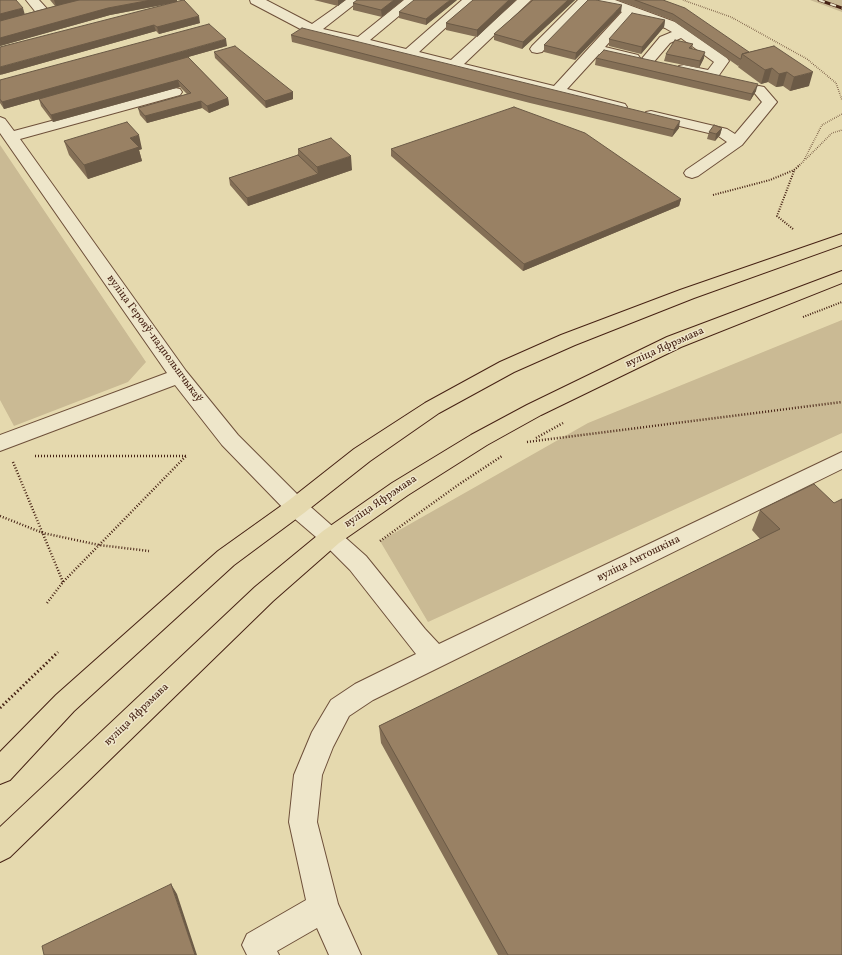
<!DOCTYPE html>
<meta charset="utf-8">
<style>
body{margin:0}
canvas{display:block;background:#e5d9ae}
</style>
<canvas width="842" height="955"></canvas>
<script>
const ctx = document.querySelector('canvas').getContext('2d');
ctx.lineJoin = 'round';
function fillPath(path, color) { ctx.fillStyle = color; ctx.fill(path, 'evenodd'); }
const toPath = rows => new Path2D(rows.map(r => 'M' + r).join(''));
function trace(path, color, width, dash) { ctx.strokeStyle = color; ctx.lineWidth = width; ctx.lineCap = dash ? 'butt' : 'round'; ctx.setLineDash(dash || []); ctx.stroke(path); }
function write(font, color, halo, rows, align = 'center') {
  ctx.font = font + ' Vollkorn,serif'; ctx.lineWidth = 3; ctx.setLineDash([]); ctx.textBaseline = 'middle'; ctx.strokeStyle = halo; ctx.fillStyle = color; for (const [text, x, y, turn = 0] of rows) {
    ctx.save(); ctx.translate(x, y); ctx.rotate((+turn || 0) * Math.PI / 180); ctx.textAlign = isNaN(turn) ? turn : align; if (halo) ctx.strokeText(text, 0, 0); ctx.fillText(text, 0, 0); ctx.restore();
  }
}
const green = toPath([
 [810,0,842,0,842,12],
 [0,145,146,362,128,382,14,426,0,400],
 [842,320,842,433,428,622,380,541,588,423]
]);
const pathFar3 = toPath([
 [683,0,731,17,807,59,836,83,842,100],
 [806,159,832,133,842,130],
 [798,166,803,162,822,125,842,114]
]);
const pathFar2 = toPath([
 [713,195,770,180,794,170,800,165],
 [793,229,777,216,794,171],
 [803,317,842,302]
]);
const pathFar1 = toPath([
 [536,438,563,423],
 [527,442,842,402],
 [35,456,186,456],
 [13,462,63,582],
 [0,516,43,533,99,545,149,551],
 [380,541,458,485,502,456],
 [47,603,63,582,186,456]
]);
const path = toPath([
 [0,708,58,652]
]);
const minor = toPath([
 [26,0,39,0,50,12,48,15,43,16,38,15,26,0],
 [250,0,266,0,312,24,346,0,360,0,323,29,358,37,404,0,418,0,370,40,406,49,462,0,476,0,419,52,451,60,517,0,531,0,464,64,554,86,622,12,598,3,597,0,615,0,675,22,727,58,729,61,717,78,712,79,679,72,677,69,679,66,684,65,708,70,714,62,681,38,670,43,652,64,647,65,642,64,640,61,660,37,672,32,665,28,633,16,605,47,638,55,640,58,638,61,633,62,599,54,567,89,625,104,627,107,625,110,620,111,308,33,251,3,250,0],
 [578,0,591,0,542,52,537,53,532,52,530,49,532,46,578,0],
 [759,86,764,87,777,102,742,145,698,176,692,178,686,176,684,173,686,170,727,142,717,135,646,118,644,115,646,112,651,111,727,129,735,134,762,102,752,90,754,87,759,86],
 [175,88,180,89,182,92,180,95,20,139,186,371,238,435,304,501,366,556,425,629,439,644,842,452,842,469,373,700,349,716,333,747,322,775,317,822,338,904,361,955,329,955,317,928,277,951,279,955,247,955,242,945,247,934,306,900,289,822,294,775,312,732,331,700,355,684,416,654,350,570,323,543,288,513,222,445,175,385,0,451,0,435,167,373,0,133,0,117,5,119,14,131,175,88]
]);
const major = toPath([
 [842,234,842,245,694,298,575,345,514,372,439,413,370,461,304,513,234,565,74,711,10,780,0,784,0,752,56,695,218,551,288,501,354,449,425,403,500,362,561,335,680,290,842,234],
 [842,271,842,283,681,347,541,415,487,445,408,495,339,543,273,601,10,857,0,862,0,827,255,587,323,531,392,483,471,435,527,405,667,337,842,271]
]);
const rail = toPath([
 [819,0,842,8]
]);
const wall = toPath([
 [0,0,24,14,55,6,50,0,177,0,177,2,200,23,159,34,156,31,0,75,173,3,110,15,0,46],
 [314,0,345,0,338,6],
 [403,0,382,17,353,10,353,3],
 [457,0,426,25,399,18,399,12],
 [473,0,516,0,477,37,446,30,446,23],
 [533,0,575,0,522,49,494,40,494,34],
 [617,0,663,0,749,52,774,46,809,86,790,91,783,86,776,87,768,82,761,84,738,67,739,65,738,66,672,20],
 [621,12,575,60,544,52,544,45],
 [665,20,664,27,641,54,609,46,609,39],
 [291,35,679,128,672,137,530,103,292,42],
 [693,44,692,48,704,58,699,68,664,61,666,54],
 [227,46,4,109,0,103,0,80],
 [214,52,293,92,293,99,266,108,215,58],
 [188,57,228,98,229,105,209,113,202,108,147,123,140,115,138,108,187,94,180,87,53,122,41,106,39,99],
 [596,58,756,91,750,101,595,65],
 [722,128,720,135,715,141,707,139,709,132],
 [64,141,142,149,139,150,142,161,88,179,69,155],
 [298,149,352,170,248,206,230,185,229,178,298,155],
 [391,149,681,199,679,206,523,271,391,156],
 [834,503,842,955,498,955,381,743,379,726,760,539,752,530,760,510]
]);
const shadedWall = toPath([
 [54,0,80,0,56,6],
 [151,0,177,0,177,2,110,15,0,46,0,38,108,8],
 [338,0,345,0,338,6],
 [394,0,403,0,382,17,381,10],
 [450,0,457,0,426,25,426,19],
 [509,0,516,0,477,37,477,30],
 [568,0,575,0,522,49,523,42],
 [622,5,621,12,575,60,576,53],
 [23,8,25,15,0,21,0,14],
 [199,16,200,23,159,34,157,27],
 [665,20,664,27,641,54,642,47],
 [154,25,156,31,0,75,0,67],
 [226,39,227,46,4,109,2,102],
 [705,52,704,58,699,68,700,61],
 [772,68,768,82,761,84,765,70],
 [787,72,783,86,776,87,779,74],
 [813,72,809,86,790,91,794,77],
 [178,80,180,87,53,122,51,115],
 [758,84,756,91,750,101,752,94],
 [293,92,293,99,266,108,265,101],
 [228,98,229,105,209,113,207,106],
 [201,101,202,108,147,123,145,116],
 [680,121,679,128,672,137,674,130],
 [722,128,720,135,715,141,716,134],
 [139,135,142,149,139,150,142,161,88,179,84,165,130,138],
 [351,156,352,170,248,206,247,198,318,174,317,167],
 [681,199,679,206,523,271,524,264],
 [171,884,177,894,197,955,195,955]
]);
const building = toPath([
 [0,0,16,0,23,8,0,14,0,0],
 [79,0,151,0,108,8,0,38,0,21,63,4,79,0],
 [183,0,184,0,199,16,157,27,154,25,0,67,0,47,183,0],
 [357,0,394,0,381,10,353,3,357,0],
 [414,0,450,0,426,19,399,12,414,0],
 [473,0,509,0,477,30,446,23,473,0],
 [533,0,568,0,523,42,494,34,533,0],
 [588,0,596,0,622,5,576,53,544,45,588,0],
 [635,0,663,0,685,8,749,52,742,54,741,59,740,59,673,14,635,0],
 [632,13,665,20,642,47,609,39,632,13],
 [209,24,226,39,2,102,0,99,0,80,209,24],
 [302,28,680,121,674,130,531,97,291,35,302,28],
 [675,40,693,44,689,48,705,52,700,61,666,54,675,40],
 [235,46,293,92,265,101,214,52,235,46],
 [774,46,813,72,794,77,787,72,779,74,772,68,765,70,742,54,774,46],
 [604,50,758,84,752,94,596,58,604,50],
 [188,57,228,98,207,106,201,101,145,116,138,108,191,93,178,80,51,115,39,99,188,57],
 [514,107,585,133,681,199,524,264,391,149,514,107],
 [127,122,139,135,130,138,139,147,84,165,64,141,127,122],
 [714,125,722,128,716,134,709,132,714,125],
 [331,138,351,156,317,167,298,149,331,138],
 [298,155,318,174,247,198,229,178,298,155],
 [814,484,834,503,842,499,842,955,508,955,379,726,780,529,760,510,814,484],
 [171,884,195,955,44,955,42,946,171,884]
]);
const streetNames = [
 ["вуліца Герояў-падпольшчыкаў",154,339,54],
 ["вуліца Яфрэмава",665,348,-24],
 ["вуліца Яфрэмава",381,502,-34],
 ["вуліца Антошкіна",639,559,-26],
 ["вуліца Яфрэмава",137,715,-44]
];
fillPath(green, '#caba94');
trace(minor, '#6e503a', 2);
trace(major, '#462214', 2);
trace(pathFar3, '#462214', 1.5, [0.5, 1.5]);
trace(pathFar2, '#462214', 2, [1, 1.5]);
trace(pathFar1, '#462214', 2.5, [1, 2]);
trace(path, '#462214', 3, [1.5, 2.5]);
fillPath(minor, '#eee6ca');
fillPath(major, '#e5d9ae');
trace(rail, '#462214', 3);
trace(rail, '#eee6ca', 2, [6]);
fillPath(wall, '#846f56');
fillPath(shadedWall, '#6b5a46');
fillPath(building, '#998164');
trace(building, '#6b5a46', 1);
write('11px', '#462214', '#eee6ca', streetNames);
</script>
